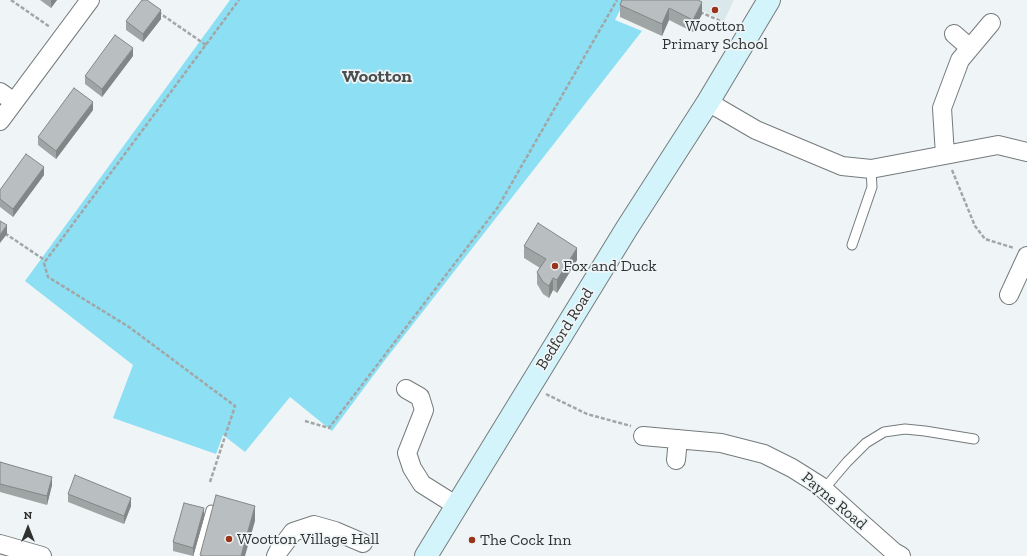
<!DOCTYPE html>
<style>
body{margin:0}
#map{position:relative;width:1027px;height:556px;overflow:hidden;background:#eff5f6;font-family:"Zilla Slab",serif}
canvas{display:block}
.north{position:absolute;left:8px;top:508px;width:40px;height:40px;-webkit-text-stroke:3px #eff5f6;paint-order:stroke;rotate:0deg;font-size:11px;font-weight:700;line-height:16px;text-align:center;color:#303232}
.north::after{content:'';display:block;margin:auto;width:14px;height:18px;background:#303232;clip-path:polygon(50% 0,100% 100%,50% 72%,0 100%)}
</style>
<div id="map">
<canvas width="1027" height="556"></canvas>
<div class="north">N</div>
</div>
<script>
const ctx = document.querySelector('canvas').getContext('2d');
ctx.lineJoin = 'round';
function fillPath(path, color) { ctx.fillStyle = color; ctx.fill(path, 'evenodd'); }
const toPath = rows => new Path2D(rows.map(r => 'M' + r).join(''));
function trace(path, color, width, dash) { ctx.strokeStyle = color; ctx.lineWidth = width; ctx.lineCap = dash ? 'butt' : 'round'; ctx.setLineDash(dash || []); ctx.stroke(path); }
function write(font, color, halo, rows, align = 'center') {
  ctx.font = font + ' "Zilla Slab",serif'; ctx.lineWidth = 3.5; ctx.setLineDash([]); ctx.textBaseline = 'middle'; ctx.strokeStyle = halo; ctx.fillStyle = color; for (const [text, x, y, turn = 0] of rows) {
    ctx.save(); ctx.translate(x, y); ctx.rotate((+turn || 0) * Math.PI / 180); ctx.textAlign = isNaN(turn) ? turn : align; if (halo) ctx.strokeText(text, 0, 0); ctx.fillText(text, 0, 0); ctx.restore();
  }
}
const built = toPath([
 [681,0,734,0,724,21]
]);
const green = toPath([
 [230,0,625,0,615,20,642,31,385,360,332,431,290,397,245,452,223,435,216,454,113,418,133,365,25,281]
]);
const path = toPath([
 [11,0,50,27],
 [158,12,206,45],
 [700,12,732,26],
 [952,170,975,226,985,239,1014,248],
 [0,230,46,261],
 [546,394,587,414,631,426],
 [305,421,329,428,498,207,617,0],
 [210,482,235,406,129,327,48,277,44,263,239,0]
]);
const lane = toPath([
 [852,245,872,187,871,169],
 [824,489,847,462,866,443,884,432,905,429,925,431,974,439],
 [198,556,211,510]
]);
const street = toPath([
 [954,34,970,48],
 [0,92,14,102],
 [708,102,756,130,842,166,871,169,998,145,1027,152],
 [0,121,90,0],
 [945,155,942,108,960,60,991,23],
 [1009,295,1027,256],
 [406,389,420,397,424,410,407,453,412,468,422,484,457,506],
 [643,436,721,443,764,454,792,468,819,485,859,521,894,552,901,556],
 [676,460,678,439],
 [0,544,42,556],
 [276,556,278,552,293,532,314,525,335,531,363,543]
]);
const secondary = toPath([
 [426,556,627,228,708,102,769,0]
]);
const wall = toPath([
 [40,0,57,0,51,8],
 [622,0,702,14,693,32,669,20,662,36,620,17,620,5],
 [161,19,143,42,126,30,126,21],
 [133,56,102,97,85,84,85,76],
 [93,110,56,159,38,145,38,137],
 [44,175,13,217,0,207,0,190],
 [524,246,577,260,557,293,553,290,549,298,543,294,537,284,537,272,540,268,524,258],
 [0,462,52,485,47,505,0,492],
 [68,494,131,506,124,524,68,502],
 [204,517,193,556,173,551,173,542]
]);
const shadedWall = toPath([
 [51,0,57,0,51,8],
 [702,2,702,14,693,32,693,20],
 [669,8,669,20,662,36,662,24],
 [161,10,161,19,143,42,143,34],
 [133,48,133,56,102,97,102,89],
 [93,102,93,110,56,159,56,151],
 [44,167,44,175,13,217,13,209],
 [7,225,7,234,0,243,0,235],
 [577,248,577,260,557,293,557,280],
 [553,278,553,290,549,298,549,286],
 [52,477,52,485,47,505,47,496],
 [131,498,131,506,124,524,124,516],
 [255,506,255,521,245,556,241,556],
 [204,508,204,517,193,556,193,548]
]);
const building = toPath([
 [142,0,147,0,161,10,143,34,126,21,142,0],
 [622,0,698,0,702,2,693,20,669,8,662,24,620,5,622,0],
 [115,35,133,48,102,89,85,76,115,35],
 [74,88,93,102,56,151,38,137,74,88],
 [26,154,44,167,13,209,0,199,0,190,26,154],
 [0,221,7,225,0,235,0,221],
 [538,223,577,248,557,280,553,278,549,286,543,282,537,272,546,259,524,246,538,223],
 [0,462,52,477,47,496,0,484,0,462],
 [75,475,131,498,124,516,68,494,75,475],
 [216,495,255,506,241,556,203,556,200,555,216,495],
 [184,503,204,508,193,548,173,542,184,503]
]);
const markers = [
 [715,10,4,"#9b331a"],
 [555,266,4,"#9b331a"],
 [229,539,4,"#9b331a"],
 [472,540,4,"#9b331a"]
];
const poiNames = [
 ["Wootton",715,26,"center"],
 ["Primary School",715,44,"center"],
 ["Fox and Duck",563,266],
 ["Wootton Village Hall",237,539],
 ["The Cock Inn",480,540]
];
const streetNames = [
 ["Bedford Road",565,329,-58],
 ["Payne Road",834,501,40]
];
const quarterNames = [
 ["Wootton",377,77]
];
fillPath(built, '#dae8eb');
fillPath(green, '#8ddff3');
trace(lane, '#757b7c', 11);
trace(street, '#757b7c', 20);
trace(secondary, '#757b7c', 24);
trace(path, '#a2a6a7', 2.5, [4, 2]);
trace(lane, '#fff', 9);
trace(street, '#fff', 18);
trace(secondary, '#d4f4fc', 22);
fillPath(wall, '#9fa4a5');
fillPath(shadedWall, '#828686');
fillPath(building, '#b9bfc0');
trace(building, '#828686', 1);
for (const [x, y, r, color] of markers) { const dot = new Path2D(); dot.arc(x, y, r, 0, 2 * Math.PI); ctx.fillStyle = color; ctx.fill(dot); trace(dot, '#eff5f6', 1.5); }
write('16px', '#303232', '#eff5f6', poiNames, 'left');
write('16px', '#303232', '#eff5f6', streetNames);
write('bold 18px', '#4a4f50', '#eff5f6', quarterNames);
</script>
